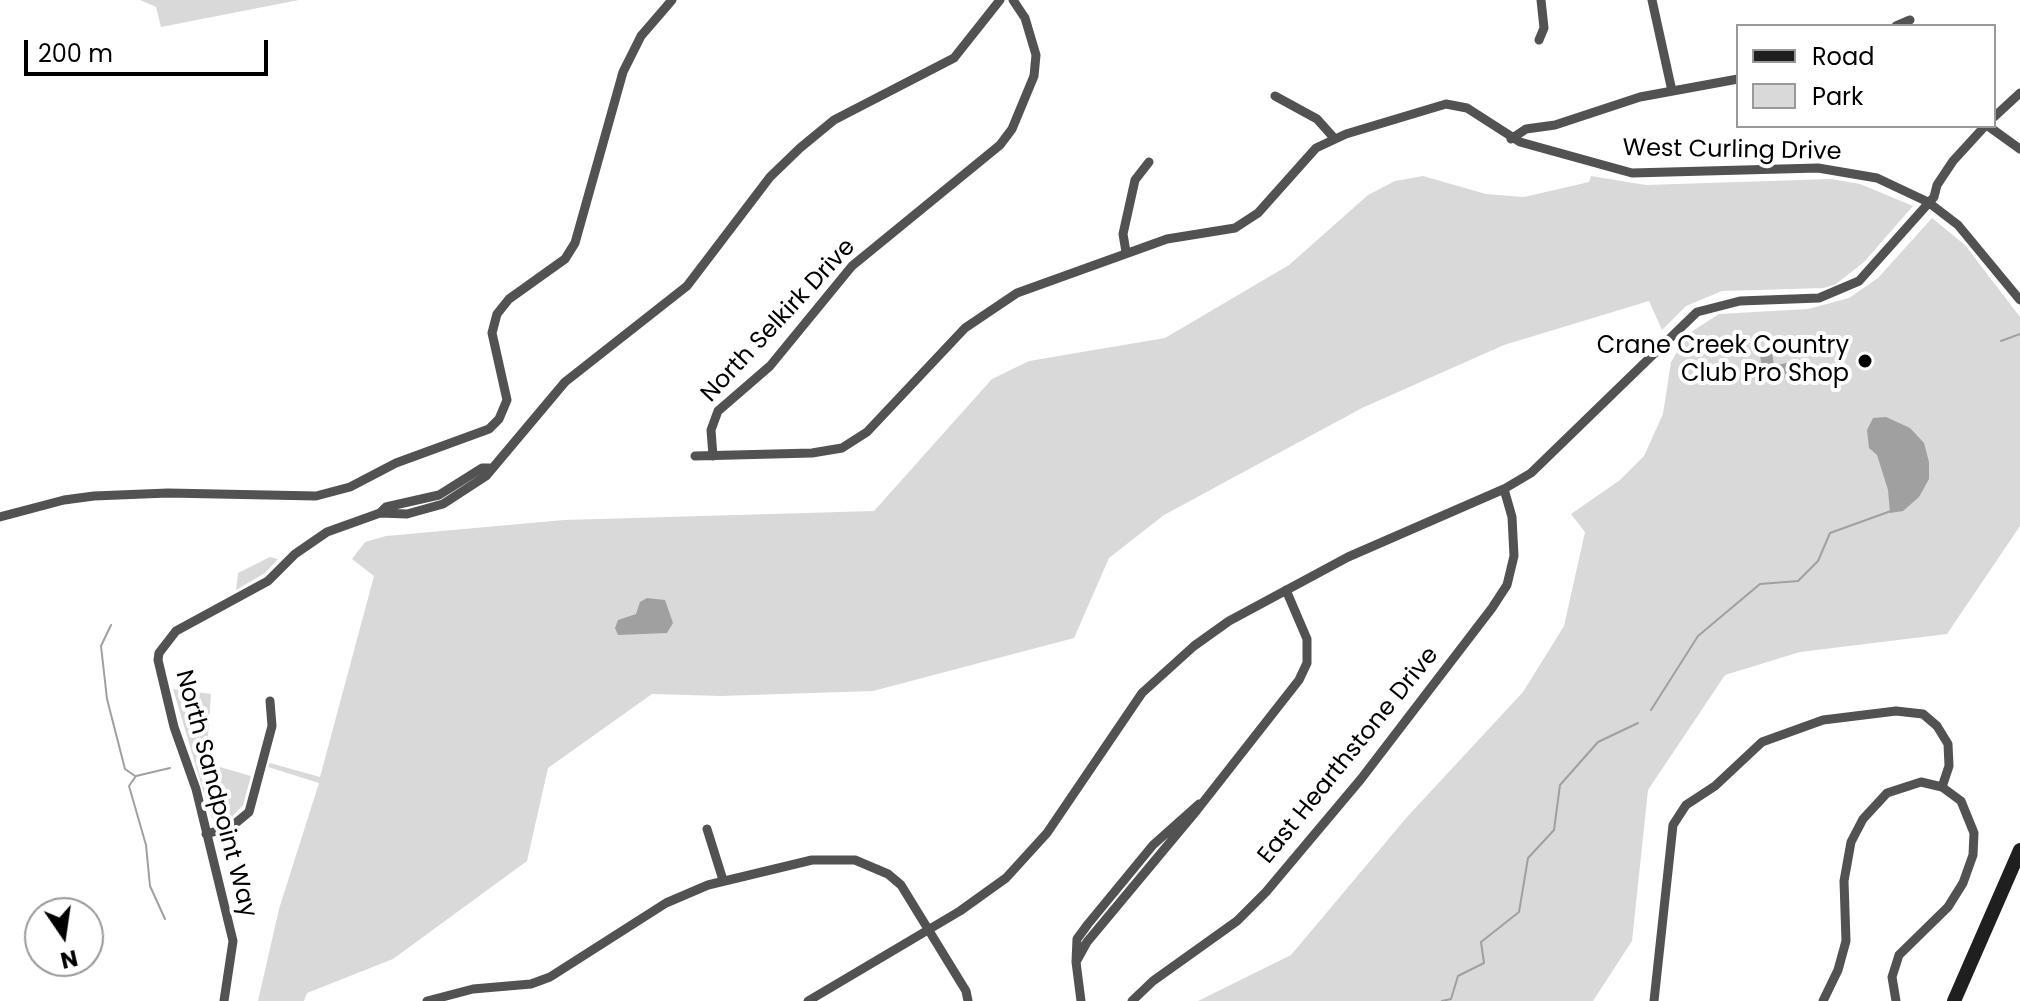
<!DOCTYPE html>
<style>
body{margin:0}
#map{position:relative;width:2020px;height:1001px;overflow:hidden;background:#fff;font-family:Poppins,sans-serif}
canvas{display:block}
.legend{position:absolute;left:1736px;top:24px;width:260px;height:104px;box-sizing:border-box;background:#fff;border:2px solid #999;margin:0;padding:10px 14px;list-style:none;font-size:24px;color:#000}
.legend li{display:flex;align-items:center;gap:16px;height:40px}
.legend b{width:40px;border:2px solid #999}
.north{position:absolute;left:24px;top:897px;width:80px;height:80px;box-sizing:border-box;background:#fff;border:2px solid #999;border-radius:50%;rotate:167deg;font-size:22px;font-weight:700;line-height:32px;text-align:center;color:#000}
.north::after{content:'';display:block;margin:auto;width:28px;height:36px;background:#000;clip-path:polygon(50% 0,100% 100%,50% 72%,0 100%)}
.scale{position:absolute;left:24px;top:40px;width:244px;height:36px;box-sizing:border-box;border:4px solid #000;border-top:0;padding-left:10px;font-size:24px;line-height:28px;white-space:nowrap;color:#000;-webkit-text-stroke:6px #fff;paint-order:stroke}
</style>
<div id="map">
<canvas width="2020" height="1001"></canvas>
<ul class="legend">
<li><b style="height:10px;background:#1f1f1f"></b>Road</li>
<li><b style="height:22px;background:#d9d9d9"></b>Park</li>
</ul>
<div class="north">N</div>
<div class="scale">200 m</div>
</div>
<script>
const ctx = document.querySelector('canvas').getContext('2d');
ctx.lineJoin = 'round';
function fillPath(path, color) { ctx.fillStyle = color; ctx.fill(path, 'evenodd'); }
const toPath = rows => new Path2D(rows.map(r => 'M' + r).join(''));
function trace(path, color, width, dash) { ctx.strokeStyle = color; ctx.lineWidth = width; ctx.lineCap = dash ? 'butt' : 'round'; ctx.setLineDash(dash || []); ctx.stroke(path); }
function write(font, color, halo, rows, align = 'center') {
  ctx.font = font + ' Poppins,sans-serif'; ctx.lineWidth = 8; ctx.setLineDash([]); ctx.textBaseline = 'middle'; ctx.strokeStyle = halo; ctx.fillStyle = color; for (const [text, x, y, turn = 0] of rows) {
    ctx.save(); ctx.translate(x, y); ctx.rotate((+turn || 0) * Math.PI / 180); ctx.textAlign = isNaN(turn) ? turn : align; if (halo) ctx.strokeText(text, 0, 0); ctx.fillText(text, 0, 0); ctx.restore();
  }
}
const green = toPath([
 [140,0,299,0,161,27,156,7],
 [1423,176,1486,194,1524,197,1589,182,1591,176,1646,185,1831,179,1860,184,1913,206,1864,262,1836,284,1824,288,1722,291,1686,306,1662,330,1649,301,1504,345,1362,408,1164,515,1109,558,1074,638,873,691,721,696,652,694,548,768,527,861,393,959,307,993,304,1001,258,1001,279,909,319,783,268,767,270,763,320,777,374,576,352,559,365,542,386,536,564,520,874,511,992,379,1029,361,1165,338,1289,265,1368,195,1395,181],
 [1932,218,1965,245,2020,317,2020,526,1947,634,1800,652,1725,675,1648,790,1632,941,1593,1001,1198,1001,1291,955,1407,817,1523,692,1564,626,1585,532,1571,514,1620,480,1644,456,1663,414,1671,362,1688,334,1719,314,1808,309,1849,298,1878,278],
 [270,557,278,559,265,573,236,590,238,573],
 [173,689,211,694,206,763,251,776,243,805,228,821,222,823,211,817]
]);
const water = toPath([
 [1772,352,1774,366,1790,362,1792,376,1765,381,1760,356],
 [1886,417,1910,428,1924,443,1929,462,1929,479,1919,497,1903,511,1890,513,1888,490,1877,455,1869,448,1867,430,1873,418],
 [647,598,665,600,673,623,667,633,618,635,615,628,618,620,636,614,640,602]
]);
const stream = toPath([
 [2001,341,2020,334],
 [111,625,101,646,107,699,125,769,135,776],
 [1651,710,1698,636,1760,584,1798,581,1818,561,1830,533,1891,511],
 [165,919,150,886,146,845,129,786,136,776,170,768],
 [1442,1001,1451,999,1458,976,1484,963,1481,942,1519,912,1528,858,1554,830,1560,785,1598,742,1638,723]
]);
const street = toPath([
 [1652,0,1672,91],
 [1896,26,1910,20],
 [1539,40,1544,28,1541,0],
 [1275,96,1317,119,1334,138],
 [1994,117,2020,93],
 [1988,126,2020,149],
 [1511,139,1526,129,1555,125,1640,97,1738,79],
 [1126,252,1123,234,1135,180,1149,162],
 [695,456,812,453,842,448,867,432,965,328,1017,293,1167,239,1235,228,1258,213,1316,148,1346,134,1446,104,1467,108,1520,142,1632,173,1818,168,1877,178,1928,202,1958,225,2020,300],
 [713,456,711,430,718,411,770,366,852,266,1000,145,1012,129,1034,76,1036,55,1025,18,1013,0],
 [380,513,407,514,443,504,486,476,565,382,687,286,770,177,800,148,834,120,954,58,1000,0],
 [0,517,64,500,94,496,168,493,316,496,350,487,396,463,489,429,499,419,507,400,492,333,497,314,509,299,565,259,575,243,623,72,641,36,672,0],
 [1199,804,1153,845,1088,924,1077,939,1076,962,1087,942,1197,810,1299,680,1307,663,1307,639,1286,590],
 [707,829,723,880],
 [206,834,231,827,249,812,272,726,270,701],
 [1076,962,1081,1001],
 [224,1001,233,941,196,789,174,727,158,660,159,653,176,631,268,581,295,554,327,532,380,513,386,507,439,495,482,468,489,468],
 [427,1001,473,989,531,984,550,977,666,903,708,885,812,860,855,860,888,874,901,885,966,991,968,1001],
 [808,1001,960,911,1006,878,1047,833,1142,693,1194,646,1229,621,1348,557,1504,489,1531,473,1697,312,1740,301,1819,298,1859,281,1934,197,1937,185,1953,161,1985,126],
 [1132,1001,1153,981,1237,921,1266,892,1361,779,1492,608,1507,585,1514,556,1512,517,1504,489],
 [1654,1001,1673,825,1686,805,1715,786,1762,742,1823,720,1896,711,1923,714,1937,726,1948,744,1949,766,1942,787],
 [1823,1001,1838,970,1846,941,1844,881,1851,842,1863,819,1887,793,1921,782,1942,787,1961,801,1974,833,1973,855,1963,883,1948,907,1899,955,1892,977,1896,1001]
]);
const secondary = toPath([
 [1954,1001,2020,850]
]);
const markers = [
 [1865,361,8,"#000"]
];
const streetNames = [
 ["West Curling Drive",1732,151,1],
 ["North Selkirk Drive",779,321,-47],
 ["East Hearthstone Drive",1349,756,-51],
 ["North Sandpoint Way",215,794,75]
];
const poiNames = [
 ["Crane Creek Country",1849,347],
 ["Club Pro Shop",1849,375]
];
fillPath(green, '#d9d9d9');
fillPath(water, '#a0a0a0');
trace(stream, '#a0a0a0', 2);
trace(street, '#525252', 9);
trace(secondary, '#1f1f1f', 14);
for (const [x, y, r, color] of markers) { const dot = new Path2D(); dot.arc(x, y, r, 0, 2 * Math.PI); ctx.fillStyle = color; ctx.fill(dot); trace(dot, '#fff', 3); }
write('24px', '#000', '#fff', streetNames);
write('24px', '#000', '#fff', poiNames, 'right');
</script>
